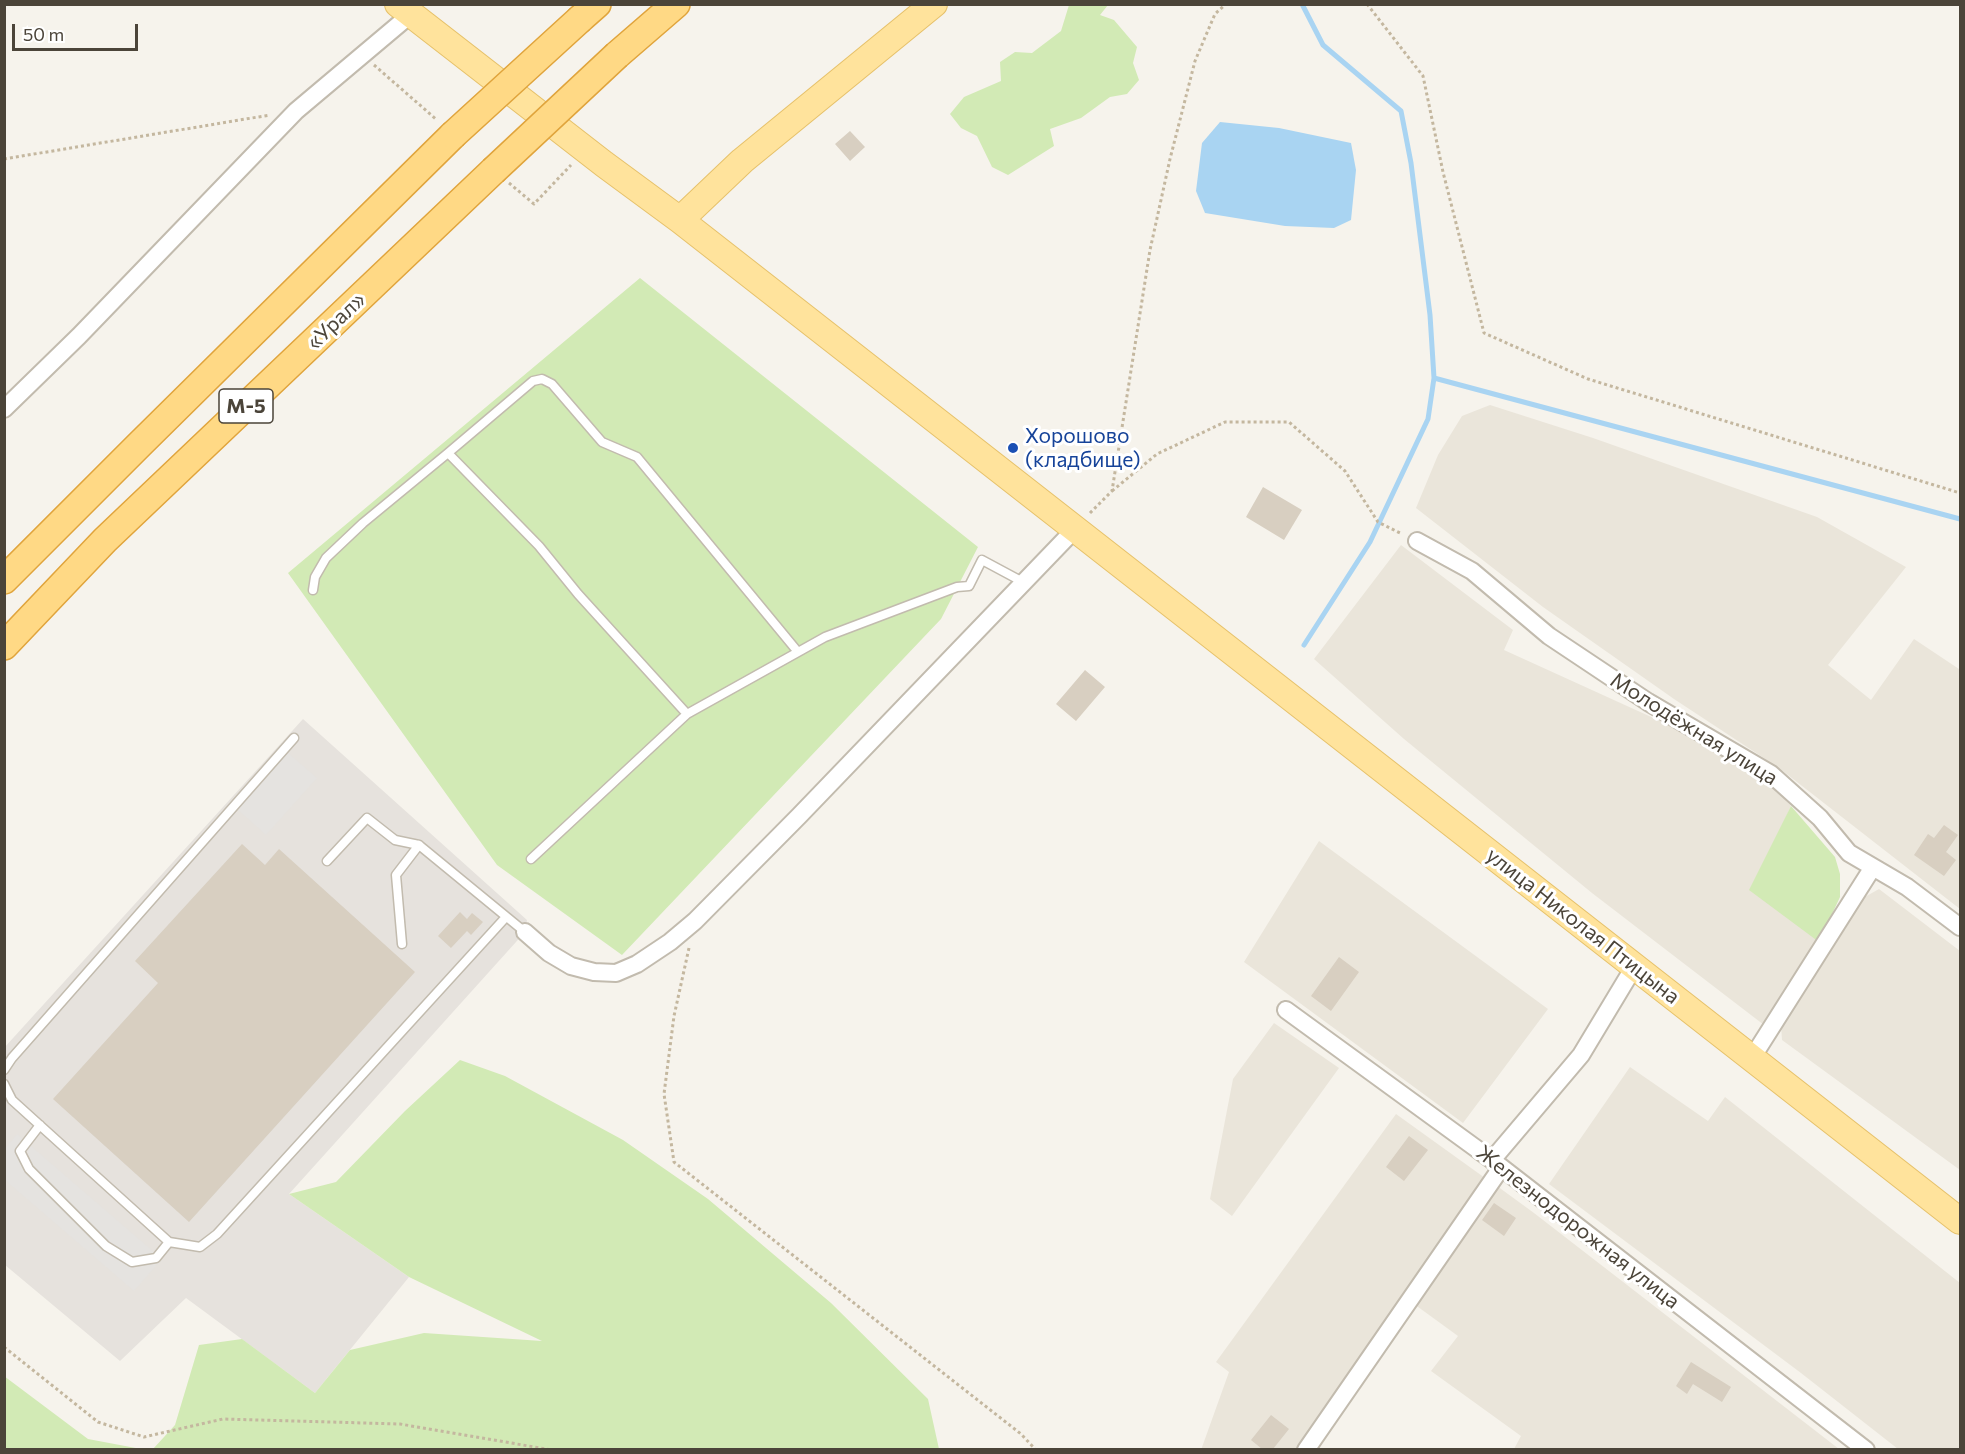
<!DOCTYPE html>
<meta charset="utf-8">
<style>
body{margin:0}
#map{position:relative;width:1965px;height:1454px;overflow:hidden;background:#f6f3ec;font-family:Commissioner,sans-serif}
canvas{display:block}
.frame{position:absolute;inset:0;border:6px solid #4b4439;pointer-events:none}
.scale{position:absolute;left:12px;top:24px;width:126px;height:27px;box-sizing:border-box;border:3px solid #4b4439;border-top:0;padding-left:8px;font-size:18px;line-height:21px;white-space:nowrap;color:#4b4439;-webkit-text-stroke:4px #fff;paint-order:stroke}
</style>
<div id="map">
<canvas width="1965" height="1454"></canvas>
<div class="frame"></div>
<div class="scale">50 m</div>
</div>
<script>
const ctx = document.querySelector('canvas').getContext('2d');
ctx.lineJoin = 'round';
function fillPath(path, color) { ctx.fillStyle = color; ctx.fill(path, 'evenodd'); }
const toPath = rows => new Path2D(rows.map(r => 'M' + r).join(''));
function trace(path, color, width, dash) { ctx.strokeStyle = color; ctx.lineWidth = width; ctx.lineCap = dash ? 'butt' : 'round'; ctx.setLineDash(dash || []); ctx.stroke(path); }
function write(font, color, halo, rows, align = 'center') {
  ctx.font = font + ' Commissioner,sans-serif'; ctx.lineWidth = 6; ctx.setLineDash([]); ctx.textBaseline = 'middle'; ctx.strokeStyle = halo; ctx.fillStyle = color; for (const [text, x, y, turn = 0] of rows) {
    ctx.save(); ctx.translate(x, y); ctx.rotate((+turn || 0) * Math.PI / 180); ctx.textAlign = isNaN(turn) ? turn : align; if (halo) ctx.strokeText(text, 0, 0); ctx.fillText(text, 0, 0); ctx.restore();
  }
}
const residential = toPath([
 [1490,405,1593,438,1817,517,1906,567,1828,665,1871,700,1914,639,1959,669,1960,667,1960,909,1779,768,1674,699,1543,607,1416,508,1438,455,1462,416],
 [1401,545,1513,630,1504,650,1693,736,1776,788,1791,806,1782,826,1819,942,1764,1025,1592,893,1404,739,1314,659],
 [1319,841,1548,1009,1463,1123,1244,962],
 [1879,889,1960,951,1960,1170,1782,1040,1781,1025,1863,898],
 [1274,1023,1339,1068,1232,1216,1210,1199,1233,1079],
 [1630,1067,1708,1121,1725,1097,1960,1283,1960,1449,1898,1449,1801,1373,1549,1184],
 [1396,1114,1485,1178,1296,1449,1201,1450,1229,1372,1216,1362],
 [1497,1186,1534,1213,1839,1449,1514,1449,1521,1436,1431,1371,1458,1336,1414,1304]
]);
const industrial = toPath([
 [303,719,527,920,525,932,289,1194,409,1277,315,1393,186,1298,120,1361,5,1265,4,1048]
]);
const green = toPath([
 [1069,5,1108,5,1100,15,1114,20,1137,47,1133,63,1139,80,1127,94,1110,97,1081,118,1050,129,1054,146,1008,175,992,167,977,136,961,128,950,114,964,97,1001,81,1000,62,1015,52,1032,53,1061,31],
 [640,278,978,547,941,619,622,955,497,865,288,573],
 [1791,806,1835,857,1840,874,1840,897,1819,942,1749,890],
 [460,1060,505,1076,623,1140,708,1199,831,1303,928,1399,939,1449,153,1449,175,1425,199,1345,242,1339,315,1393,350,1350,424,1333,542,1341,409,1277,289,1194,336,1182,405,1111],
 [4,1376,88,1439,141,1449,5,1449]
]);
const parking = toPath([
 [287,752,317,778,266,835,236,808],
 [17,1134,162,1259,134,1291,5,1180,5,1149]
]);
const water = toPath([
 [1220,122,1279,128,1351,143,1356,170,1351,220,1334,228,1285,226,1205,213,1196,191,1202,143]
]);
const stream = toPath([
 [1302,4,1323,45,1401,111,1411,163,1430,315,1434,378,1428,419,1370,542,1304,645],
 [1434,378,1960,519]
]);
const building = toPath([
 [850,131,865,147,850,161,835,144],
 [1263,487,1302,510,1284,540,1246,517],
 [1085,670,1105,687,1076,721,1056,704],
 [1944,825,1958,835,1946,852,1956,860,1944,876,1914,855,1928,834,1934,838],
 [242,844,265,865,279,849,415,972,189,1222,53,1099,158,983,135,961],
 [460,912,467,919,472,913,483,922,471,935,467,931,451,948,438,936],
 [1339,957,1359,972,1331,1011,1311,996],
 [1409,1136,1428,1150,1404,1181,1386,1167],
 [1494,1203,1516,1218,1504,1236,1482,1220],
 [1691,1362,1731,1387,1722,1402,1693,1384,1687,1394,1676,1386],
 [1271,1415,1289,1429,1273,1449,1262,1449,1251,1440]
]);
const path = toPath([
 [1367,4,1423,76,1443,172,1484,333,1588,379,1960,493],
 [374,65,437,120],
 [4,159,270,115],
 [509,183,534,204,571,165],
 [1112,491,1157,454,1225,422,1289,422,1345,471,1378,522,1402,534],
 [1090,513,1112,491,1150,250,1170,159,1195,61,1215,14,1226,4],
 [689,948,674,1016,664,1094,674,1162,1021,1434,1036,1450],
 [4,1347,98,1422,144,1437,223,1419,400,1424,552,1450]
]);
const service = toPath([
 [313,590,315,577,326,558,363,523,448,453],
 [687,714,578,594,539,546,448,453,533,381,542,379,552,384,602,442,637,457,798,652],
 [531,859,687,714,825,637,957,587,969,586,982,560,1023,582],
 [327,861,367,818,395,840,419,845],
 [402,944,396,875,419,845,525,932],
 [4,1070,12,1058,294,738],
 [4,1084,12,1100,169,1242,200,1247,217,1234,506,917],
 [40,1125,20,1151,29,1169,106,1246,132,1262,156,1258,169,1242]
]);
const minor = toPath([
 [4,409,79,336,296,111,410,15],
 [1417,541,1472,571,1549,636,1648,702,1771,774,1820,818,1849,853,1907,887,1960,927],
 [525,932,549,953,571,966,594,972,616,973,637,964,670,942,695,921,799,816,1076,528],
 [1286,1010,1492,1160,1866,1450],
 [1752,1058,1873,867],
 [1492,1160,1581,1055,1634,967],
 [1306,1450,1501,1168]
]);
const primary = toPath([
 [398,4,604,164,680,220,1960,1221],
 [680,220,742,161,934,4]
]);
const trunk = toPath([
 [580,19,597,4],
 [617,55,676,4],
 [4,580,140,444,453,135],
 [4,646,105,540,493,171]
]);
const trunkBridge = toPath([
 [453,135,580,19],
 [493,171,617,55]
]);
const markers = [
 [1013,448,6,"#1a4fb4"]
];
const shields = [
 [246,406,54]
];
const shieldNames = [
 ["М-5",246,406]
];
const streetNames = [
 ["«Урал»",336,321,-44],
 ["Молодёжная улица",1694,729,32],
 ["улица Николая Птицына",1583,926,38],
 ["Железнодорожная улица",1578,1227,38]
];
const transitNames = [
 ["Хорошово",1025,436],
 ["(кладбище)",1025,460]
];
fillPath(residential, '#eae5da');
fillPath(industrial, '#e6e2dd');
fillPath(green, '#d2eab5');
fillPath(parking, '#e5e3e0');
fillPath(water, '#a9d4f2');
trace(stream, '#a9d4f2', 5);
fillPath(building, '#d8cfc1');
trace(service, '#c2bbae', 11);
trace(minor, '#c2bbae', 20);
trace(primary, '#e6c16a', 28);
trace(trunk, '#e0a43c', 30);
trace(path, '#c4b79f', 3, [3, 3]);
trace(service, '#fff', 8);
trace(minor, '#fff', 16);
trace(primary, '#ffe39c', 26);
trace(trunk, '#ffd985', 27);
trace(trunkBridge, '#e0a43c', 30, []);
trace(trunkBridge, '#ffd985', 27);
for (const [x, y, r, color] of markers) { const dot = new Path2D(); dot.arc(x, y, r, 0, 2 * Math.PI); ctx.fillStyle = color; ctx.fill(dot); trace(dot, '#fff', 2); }
for (const [x, y, w] of shields) { const box = new Path2D(); box.roundRect(x - w / 2, y - 17, w, 34, 4.5); ctx.fillStyle = '#fff'; ctx.fill(box); trace(box, '#4b4439', 1.5); }
write('bold 20px', '#4b4439', null, shieldNames);
write('21px', '#4b4439', '#fff', streetNames);
write('21px', '#164399', '#fff', transitNames, 'left');
</script>
